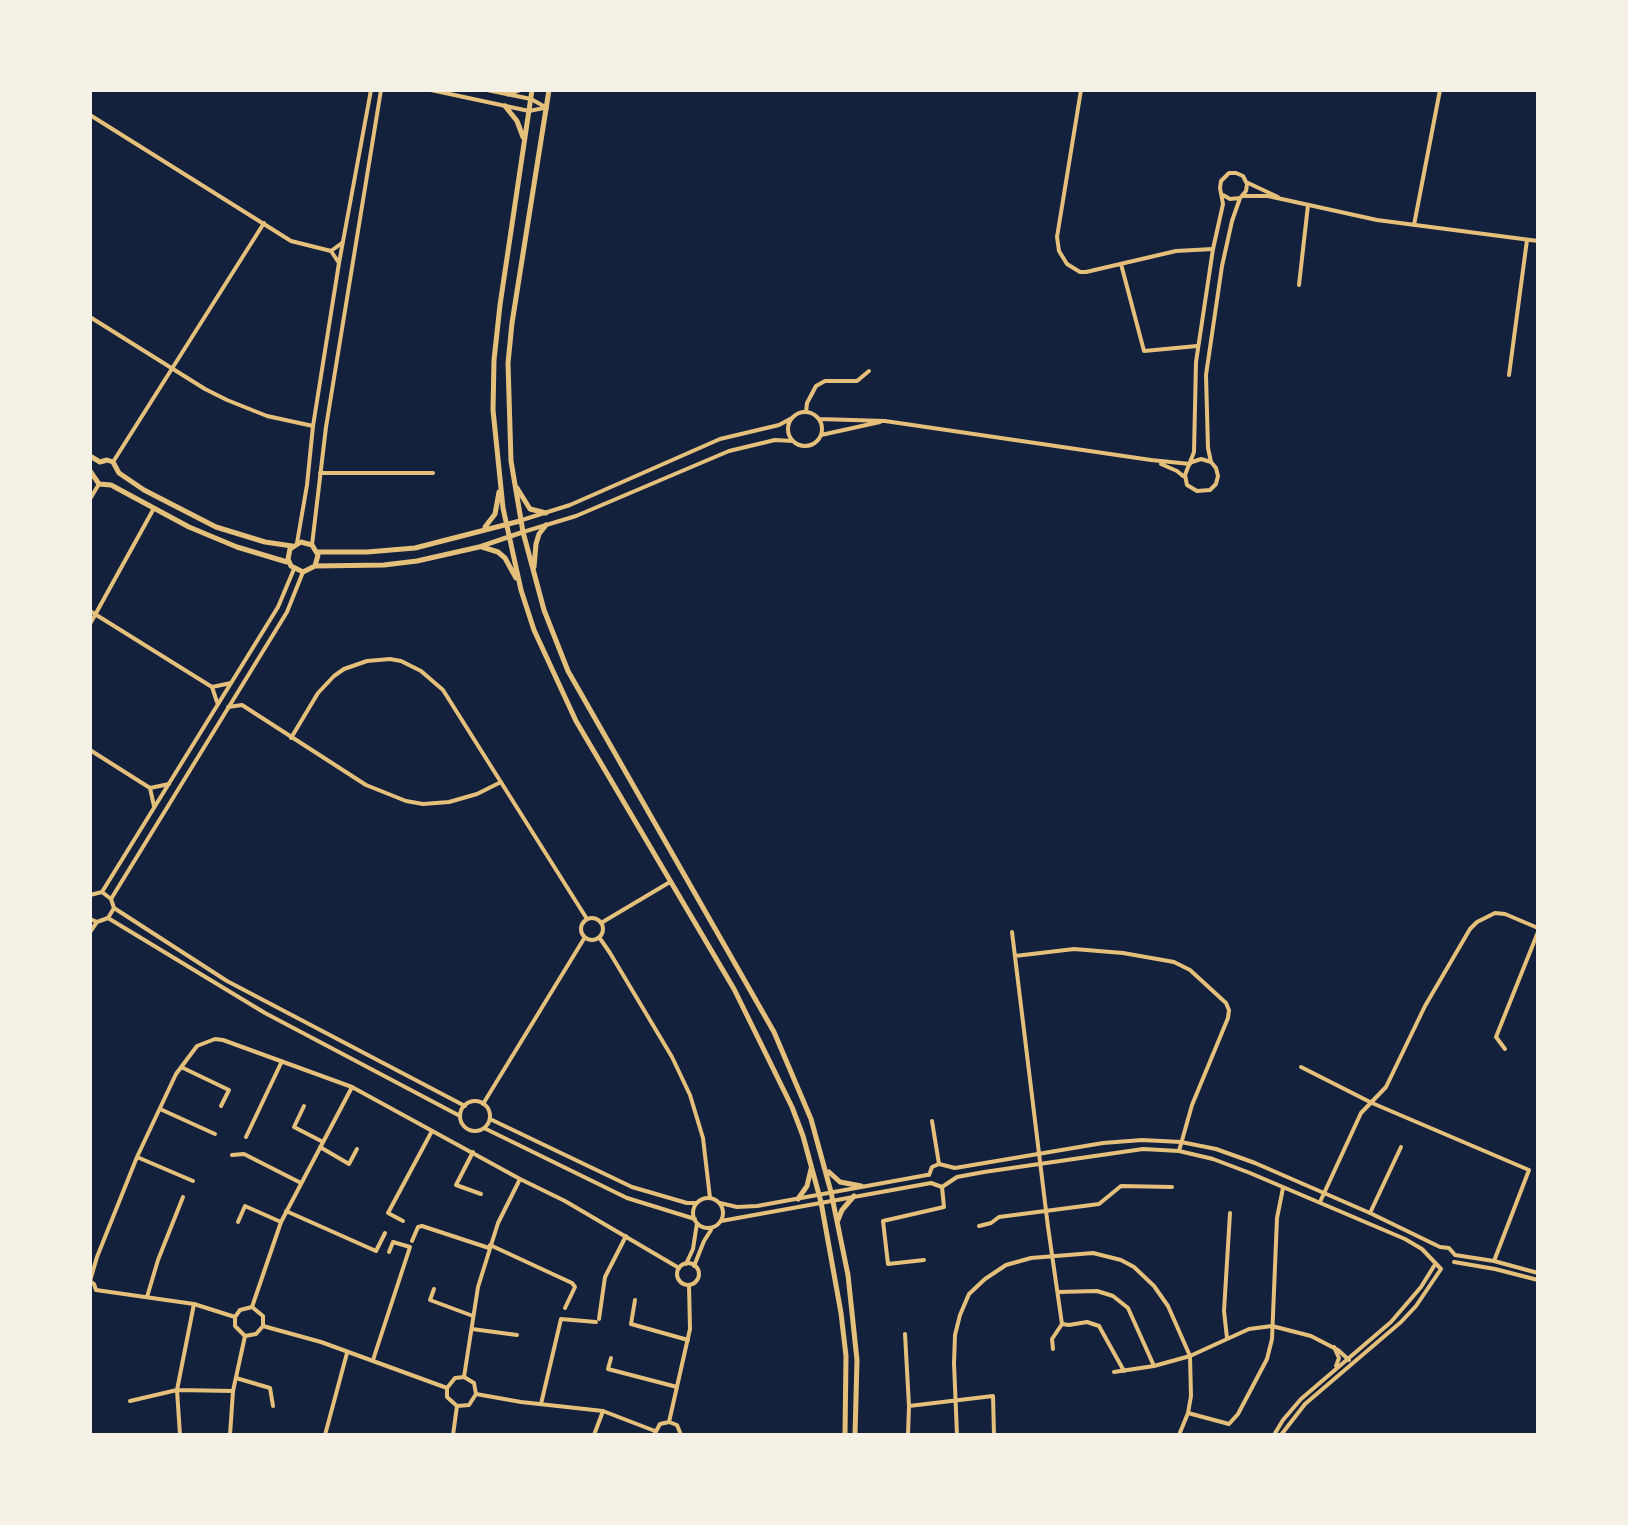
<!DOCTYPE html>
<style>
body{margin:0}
#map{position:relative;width:1628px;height:1525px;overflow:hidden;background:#14213d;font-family:"Nunito Sans",sans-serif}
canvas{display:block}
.frame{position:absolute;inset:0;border:92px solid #f6f1e7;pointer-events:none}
</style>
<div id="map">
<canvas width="1628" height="1525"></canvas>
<div class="frame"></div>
</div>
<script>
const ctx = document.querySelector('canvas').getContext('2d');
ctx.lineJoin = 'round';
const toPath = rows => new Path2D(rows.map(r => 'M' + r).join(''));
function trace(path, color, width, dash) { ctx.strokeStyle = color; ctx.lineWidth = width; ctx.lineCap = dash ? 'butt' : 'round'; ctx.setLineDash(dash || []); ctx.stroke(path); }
const minor = toPath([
 [1081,90,1057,237,1059,251,1067,264,1080,272,1086,272,1176,251,1213,249],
 [90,115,291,241,331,251],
 [1414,225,1440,90],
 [339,263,331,251,342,243],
 [1121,264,1144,351,1197,346],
 [1299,285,1308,205],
 [90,317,205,389,227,400,267,416,313,426],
 [1509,375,1527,240],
 [806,412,807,403,816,386,825,381,857,381,869,371],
 [113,462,264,223],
 [320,473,433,473],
 [90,499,99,484],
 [90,611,212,687,217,702],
 [90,624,153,510],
 [212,687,231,683],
 [228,707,242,705,366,785,406,801,423,804,449,802,477,794,501,782],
 [291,738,318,693,334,676,344,669,367,661,390,659,401,661,421,671,443,690,587,919],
 [90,750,150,788,154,806],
 [150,788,169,784],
 '581 929a11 11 0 1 1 22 0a11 11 0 1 1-22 0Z',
 [601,923,670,882],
 [1012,932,1048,1227,1062,1324,1069,1325,1087,1322,1099,1326,1124,1371],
 [599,937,610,953,672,1057,690,1095,703,1138,710,1198],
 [1015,956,1074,949,1123,953,1174,962,1190,970,1226,1003,1229,1010,1228,1018,1192,1105,1179,1151],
 [1505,1049,1496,1037,1538,932],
 [181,1067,229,1090,221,1106],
 [1301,1067,1372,1103,1529,1170,1494,1261],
 [483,1104,585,937],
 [304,1106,294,1127,323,1142],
 [160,1109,215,1134],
 [932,1121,939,1164],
 [246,1137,282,1061],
 [320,1147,349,1164,357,1149],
 [473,1152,456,1185,481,1194],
 [232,1155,244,1154,301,1183],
 [137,1157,193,1181],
 [1320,1202,1361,1113,1386,1087,1425,1006,1470,929,1477,922,1495,913,1505,914,1538,928],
 [286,1211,376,1251,385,1233],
 [1370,1213,1401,1147],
 [403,1221,388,1213,432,1131],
 [238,1222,245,1206,281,1222],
 [979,1226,991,1223,999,1217,1099,1204,1121,1186,1172,1187],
 [412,1241,418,1227,422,1226,489,1248],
 [490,1245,572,1283,575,1287,565,1308],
 [924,1260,888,1264,883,1221,944,1207,942,1187],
 [90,1281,97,1257,137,1157,176,1074,197,1046,215,1039,223,1040,352,1087,520,1179,565,1201,679,1268],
 [434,1289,430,1300,473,1316],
 [1058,1292,1097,1291,1113,1296,1128,1308,1154,1366],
 [147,1297,158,1260,183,1197],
 [635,1300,631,1324,688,1340],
 [252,1307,281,1222,351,1089],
 [599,1319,605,1277,626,1236],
 [472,1329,517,1335],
 [905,1334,909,1406,908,1435],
 [1227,1338,1224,1311,1230,1213],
 [1053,1349,1052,1339,1062,1324],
 [611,1358,608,1369,677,1387],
 [373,1360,410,1247,393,1242,389,1252],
 [1114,1372,1154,1366,1190,1356,1249,1329,1272,1326,1311,1336,1338,1350,1349,1360],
 [464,1377,478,1287,498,1223,519,1181],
 [236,1378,270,1388,273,1406],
 [130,1401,177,1390,233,1391],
 [541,1404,561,1319,596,1322],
 [909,1406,993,1396,994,1435],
 [1188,1413,1229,1424,1238,1414,1267,1359,1272,1339,1277,1218,1283,1188],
 [180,1435,177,1390,194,1304],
 [325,1435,347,1353],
 [453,1435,457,1406],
 [594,1435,603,1411],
 [957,1435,954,1363,955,1335,960,1315,969,1294,985,1279,1006,1265,1031,1258,1093,1253,1121,1260,1134,1267,1154,1286,1168,1306,1190,1356,1191,1396,1188,1413,1179,1435]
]);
const tertiary = toPath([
 [431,90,529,111,544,108],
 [487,90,531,99,547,108],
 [1223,195,1230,199,1240,198,1246,191,1247,184],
 [1242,196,1268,196,1377,220,1538,241],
 [1240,198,1232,221,1222,266,1206,375,1208,448,1211,462,1216,468,1218,476,1216,484,1210,490,1197,491,1187,485,1185,475,1194,452,1196,362,1213,249,1223,204,1220,188,1221,181,1229,173,1236,173,1243,176,1246,182,1278,197],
 '788 429a17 17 0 1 1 34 0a17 17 0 1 1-34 0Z',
 [819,419,885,421,1151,460,1190,464],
 [821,435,880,422],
 [1192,462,1201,459,1211,462],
 [1161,464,1177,471,1183,476],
 [522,520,570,505,720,439,779,425,792,418],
 [523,532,576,516,729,451,775,440,793,441],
 [297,543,307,485,313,426,339,263,371,90],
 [312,545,326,427,381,90],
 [102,892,278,607,294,569],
 [90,895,102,892,111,899],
 [111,899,287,612,303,572],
 [114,908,227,981,465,1106],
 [108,918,265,1013,460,1116],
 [90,919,97,922,108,918,114,908,111,899],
 [90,932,97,922],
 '460 1116a15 15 0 1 1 30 0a15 15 0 1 1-30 0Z',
 [490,1119,632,1187,687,1203,697,1203],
 [484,1128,627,1198,695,1219],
 [929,1175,932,1167,939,1164,955,1168,1103,1143,1142,1140,1181,1142,1216,1149,1255,1163,1370,1213,1440,1247,1449,1248,1455,1255,1494,1261,1538,1273],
 '693 1213a15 15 0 1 1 30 0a15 15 0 1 1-30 0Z',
 [720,1203,737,1207,757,1206,927,1175],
 [721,1221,931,1183,942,1187,957,1177,984,1172,1143,1149,1179,1151,1213,1159,1250,1173,1405,1239,1422,1249,1441,1269],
 [1454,1262,1495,1269,1538,1280],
 '677 1274a11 11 0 1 1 22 0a11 11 0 1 1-22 0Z',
 [686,1264,693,1249,697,1223],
 [694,1266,704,1241,711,1230],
 [90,1281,94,1284,96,1290],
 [96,1290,194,1304,235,1317],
 [235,1317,240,1310,252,1307,263,1316,263,1326],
 [235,1317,235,1326,245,1336],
 [263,1326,321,1342,447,1388],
 [245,1336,256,1334,263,1326],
 [1334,1347,1339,1358,1336,1366],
 [447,1388,447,1397,457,1406,469,1405,476,1394],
 [447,1388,455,1378,464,1377,474,1383,476,1394],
 [476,1394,521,1402,603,1411,655,1431],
 [669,1422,690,1329,689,1285],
 [230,1435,233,1391,245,1336],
 [654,1435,660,1424,669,1422,677,1425,681,1435],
 [1274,1435,1283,1420,1301,1399,1391,1322,1421,1287,1434,1266],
 [1281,1435,1305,1404,1401,1322,1416,1306,1441,1269]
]);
const secondary = toPath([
 [532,90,500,305,494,360,493,410,503,508,521,590,534,630,576,721,734,989,792,1107,803,1136,821,1202,841,1313,846,1356,845,1435],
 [549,90,512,323,508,363,511,461,523,532,544,610,568,671,774,1032,811,1119,831,1192,848,1275,857,1360,855,1435],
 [508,94,519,90],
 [505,106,517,121,523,137],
 [90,456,100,462,107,460,113,462,119,473,144,490,216,527,265,542,292,546],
 [90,471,99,484,111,485,189,527,237,547,287,562],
 [517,488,530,509,546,513],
 [485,527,495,514,499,492],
 [482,547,498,552,505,558,516,578],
 [317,552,367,552,415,548,520,521],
 [315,566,318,555,312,545,301,542,290,549,288,559,291,566,303,572,315,566,384,565,417,561,479,547,523,532],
 [534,567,536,544,539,534,546,525],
 [829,1172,840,1182,861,1186],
 [798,1199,807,1186,811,1169],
 [838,1220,842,1210,854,1196]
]);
trace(minor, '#e5c07b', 4);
trace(tertiary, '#e5c07b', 4);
trace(secondary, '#e5c07b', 5);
</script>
